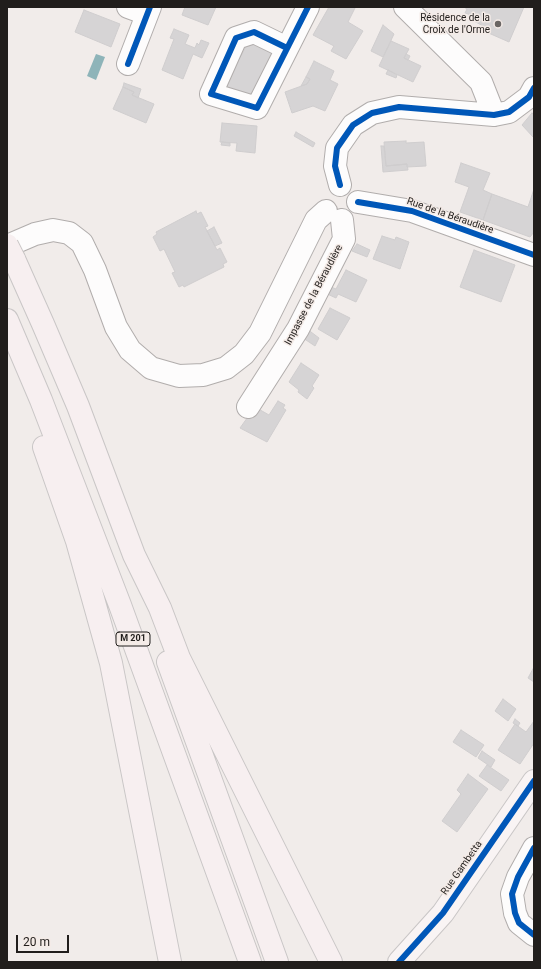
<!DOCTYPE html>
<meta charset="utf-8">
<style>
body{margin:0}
#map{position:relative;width:541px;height:969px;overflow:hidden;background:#f1ecea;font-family:Roboto,sans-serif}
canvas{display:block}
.frame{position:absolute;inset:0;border:8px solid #211e1c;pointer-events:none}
.scale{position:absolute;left:16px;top:935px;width:53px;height:18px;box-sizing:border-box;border:2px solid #211e1c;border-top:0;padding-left:5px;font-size:12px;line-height:14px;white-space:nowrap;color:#211e1c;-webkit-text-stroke:3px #f4ebe7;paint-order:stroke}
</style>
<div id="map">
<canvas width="541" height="969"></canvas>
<div class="frame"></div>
<div class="scale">20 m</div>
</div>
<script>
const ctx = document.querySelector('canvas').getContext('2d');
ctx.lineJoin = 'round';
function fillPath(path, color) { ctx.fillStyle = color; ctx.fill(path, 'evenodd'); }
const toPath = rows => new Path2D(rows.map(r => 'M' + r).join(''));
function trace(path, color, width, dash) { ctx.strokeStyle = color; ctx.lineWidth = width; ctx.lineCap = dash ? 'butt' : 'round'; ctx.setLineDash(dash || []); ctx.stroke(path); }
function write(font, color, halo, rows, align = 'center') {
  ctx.font = font + ' Roboto,sans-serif'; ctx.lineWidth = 3; ctx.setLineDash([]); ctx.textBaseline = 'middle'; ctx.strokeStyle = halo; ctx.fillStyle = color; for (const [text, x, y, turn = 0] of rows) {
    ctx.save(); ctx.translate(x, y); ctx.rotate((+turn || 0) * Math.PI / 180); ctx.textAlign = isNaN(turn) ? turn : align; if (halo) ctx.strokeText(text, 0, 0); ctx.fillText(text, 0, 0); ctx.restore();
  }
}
const water = toPath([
 [96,54,105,57,96,80,87,76]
]);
const building = toPath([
 [185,7,216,7,208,25,182,15,185,7],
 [329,7,353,7,355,8,348,22,363,31,346,59,331,51,334,46,313,35,329,7],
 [464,7,524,7,509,42,484,31,485,27,474,21,476,17,465,13,467,9,464,7],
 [84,10,120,24,111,47,75,32,84,10],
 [383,25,394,34,383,57,371,51,383,25],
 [174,29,189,35,185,44,195,48,197,43,199,45,201,40,209,43,202,58,193,54,183,79,162,70,174,39,170,38,174,29],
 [251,36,275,47,249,100,225,88,235,68,230,66,236,54,241,56,251,36],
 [391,41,409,49,404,58,421,66,413,82,379,66,391,41],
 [406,54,410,56,408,60,404,58,406,54],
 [314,61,334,71,330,80,338,84,325,111,313,106,292,113,285,92,307,84,310,79,306,77,314,61],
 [388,70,397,75,396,78,386,74,388,70],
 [306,77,310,79,307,84,301,86,306,77],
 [124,83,141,89,138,98,132,95,134,92,123,87,124,83],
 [123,87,134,92,132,95,154,104,146,123,113,109,123,87],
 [532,113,534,115,534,138,522,125,532,113],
 [222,123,257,126,255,153,236,151,237,143,220,142,222,123],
 [296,132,315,143,313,147,294,136,296,132],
 [406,141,406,143,424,142,426,166,407,167,407,164,386,166,384,142,406,141],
 [222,142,230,143,230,146,221,145,222,142],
 [381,146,384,146,386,166,407,164,408,170,383,172,381,146],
 [461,163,490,173,483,190,492,194,483,220,460,212,469,187,455,182,461,163],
 [534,189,534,232,530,237,483,220,492,194,528,207,534,189],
 [196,211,197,214,201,212,208,226,205,227,217,250,220,248,227,262,223,264,224,267,184,287,183,285,179,287,172,273,175,272,164,249,160,251,153,237,157,234,156,232,196,211],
 [214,227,222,243,215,246,207,231,214,227],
 [382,236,395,240,396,237,409,242,400,269,373,259,382,236],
 [357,244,370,250,367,257,352,251,357,244],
 [474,250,515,265,501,302,460,287,474,250],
 [346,270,367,280,356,302,338,294,336,298,323,292,326,285,336,289,346,270],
 [330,308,350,318,337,340,318,329,330,308],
 [307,329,319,338,315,346,303,338,307,329],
 [301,363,319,375,312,386,314,388,307,399,298,392,299,390,289,382,301,363],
 [278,401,285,405,283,408,286,410,267,442,240,428,255,407,269,415,278,401],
 [534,667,534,682,528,678,534,667],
 [503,699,516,709,508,721,495,711,503,699],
 [515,719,520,723,518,726,513,723,515,719],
 [534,721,534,743,520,764,498,750,515,724,526,732,534,721],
 [461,730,484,745,476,757,453,742,461,730],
 [482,751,495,760,491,767,478,758,482,751],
 [487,765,509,780,501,791,479,776,487,765],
 [468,774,488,789,457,832,442,821,461,794,457,790,468,774]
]);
const minor = toPath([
 [128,7,147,14],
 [405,7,481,82,494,115],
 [287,48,254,32,236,38,211,94,257,108,308,7],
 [128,64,150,7],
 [340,185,335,166,337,148,353,125,372,113,399,107,494,115,509,112,529,97,534,88],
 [358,202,412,211,534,255],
 [7,246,35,234,53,230,69,233,82,243,95,270,116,327,130,350,151,368,179,376,203,375,226,368,244,354,260,333,316,220,326,211],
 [248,407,298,329,344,239,342,220],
 [534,848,518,877,512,894,515,913,519,923,534,935]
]);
const major = toPath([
 [399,962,443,913,534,781]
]);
const highway = toPath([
 [14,259,43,324,78,406,134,555,160,608,179,658,331,962],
 [7,320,41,400,120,605,250,962],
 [44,447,77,541,111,663,170,962],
 [168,662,277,962]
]);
const highwayBridge = toPath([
 [7,245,14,259]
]);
const cycleway = toPath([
 [287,48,254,32,236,38,211,94,257,108,308,7],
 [128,64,150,7],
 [340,185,335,166,337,148,353,125,372,113,399,107,494,115,509,112,529,97,534,88],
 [358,202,412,211,534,255],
 [534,848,518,877,512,894,515,913,519,923,534,935],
 [399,962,443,913,534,781]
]);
const markers = [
 [498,24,4,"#6a6664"]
];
const shields = [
 [133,639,34]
];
const shieldNames = [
 ["M 201",133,639]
];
const poiNames = [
 ["Résidence de la",490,18],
 ["Croix de l'Orme",490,30]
];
const streetNames = [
 ["Rue de la Béraudière",450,216,19],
 ["Impasse de la Béraudière",314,295,-62],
 ["Rue Gambetta",462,868,-55]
];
fillPath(water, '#8eb4b9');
fillPath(building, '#d6d4d5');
trace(building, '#cfcdce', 1);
trace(minor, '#b1adac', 24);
trace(major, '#c9c6c6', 24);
trace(highway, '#c9c6c6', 24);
trace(minor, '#fdfcfc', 22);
trace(major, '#f9f4f4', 22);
trace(highway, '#f7eff0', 22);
trace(highwayBridge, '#c9c6c6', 24, []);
trace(highwayBridge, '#f7eff0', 22);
trace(cycleway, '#0057b8', 6);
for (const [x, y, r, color] of markers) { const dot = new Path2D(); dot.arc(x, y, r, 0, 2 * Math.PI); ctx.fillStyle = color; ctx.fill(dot); trace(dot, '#f4ebe7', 1.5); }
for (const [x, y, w] of shields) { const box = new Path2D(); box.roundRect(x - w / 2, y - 7, w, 14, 3); ctx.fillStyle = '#f4ebe7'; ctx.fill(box); trace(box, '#211e1c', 1); }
write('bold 9px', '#211e1c', null, shieldNames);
write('10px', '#211e1c', '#f4ebe7', poiNames, 'right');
write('10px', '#211e1c', '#f4ebe7', streetNames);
</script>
